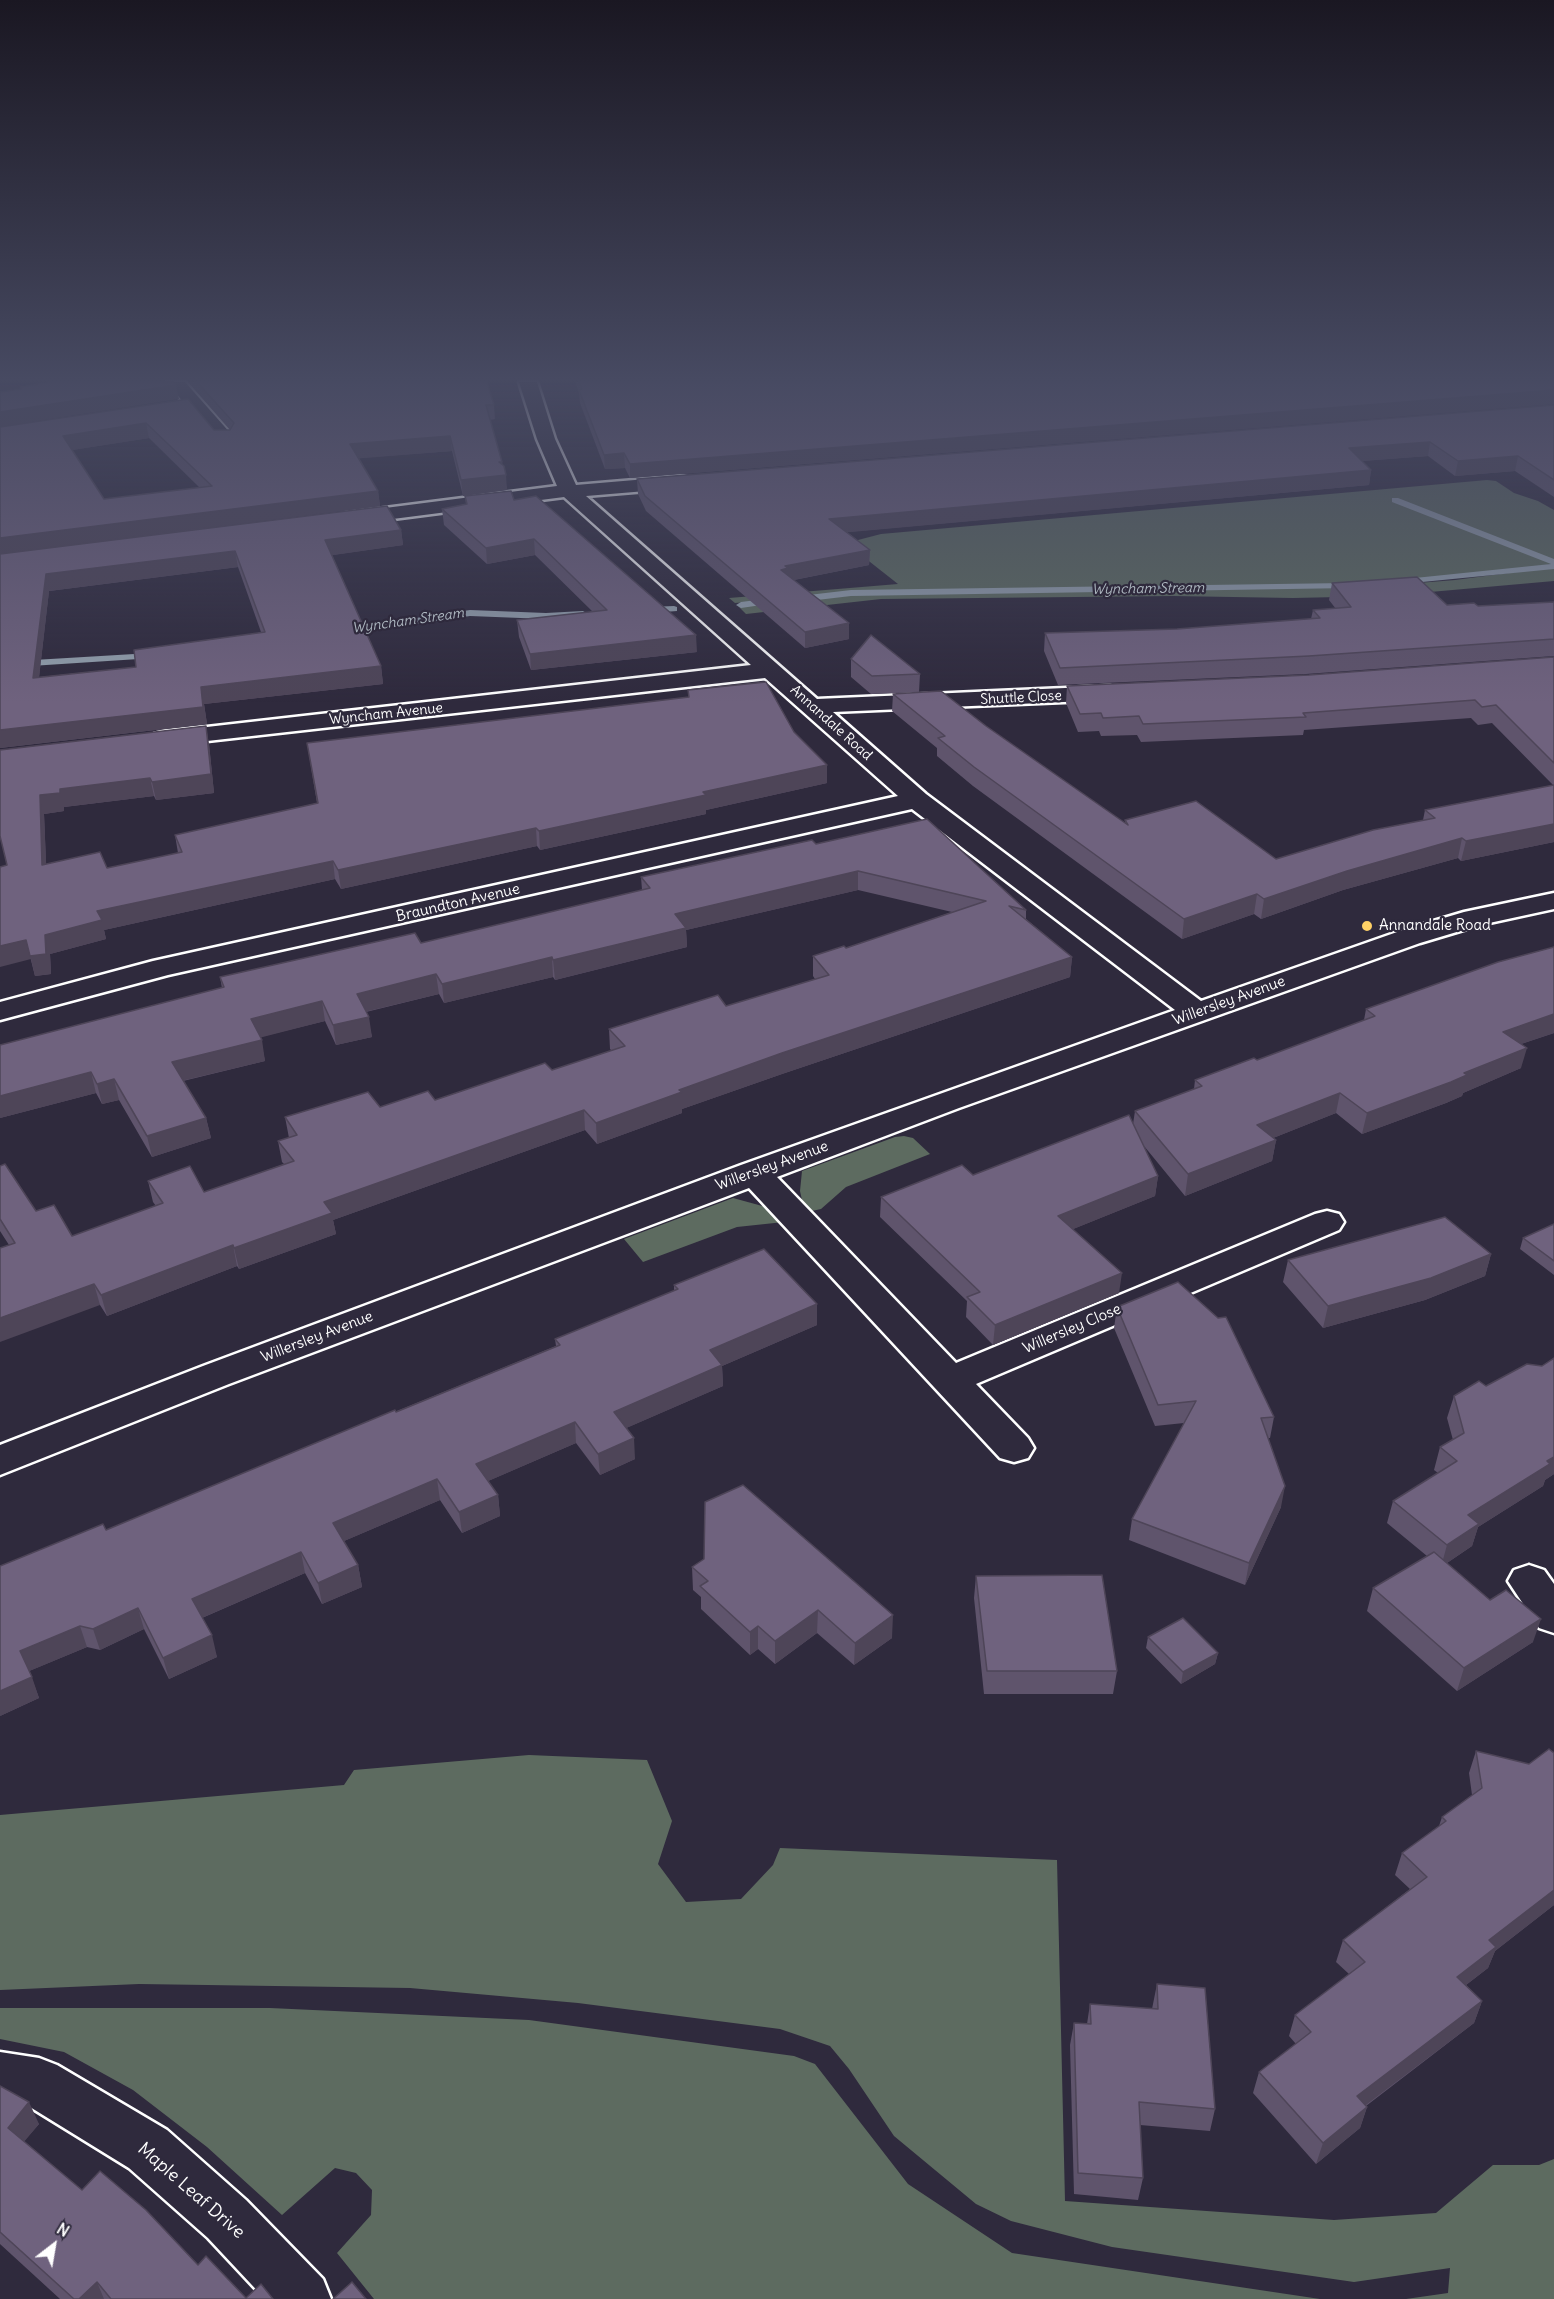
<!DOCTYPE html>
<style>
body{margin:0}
#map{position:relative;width:1554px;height:2299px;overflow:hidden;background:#2f2a3d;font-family:Delius,sans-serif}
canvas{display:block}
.north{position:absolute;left:24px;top:2215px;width:60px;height:60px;-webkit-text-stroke:4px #2f2a3d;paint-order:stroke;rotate:31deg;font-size:16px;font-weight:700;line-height:24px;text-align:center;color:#fff}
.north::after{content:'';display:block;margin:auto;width:21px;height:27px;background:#fff;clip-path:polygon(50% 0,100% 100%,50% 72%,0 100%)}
</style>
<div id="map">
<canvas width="1554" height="2299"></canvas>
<div class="north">N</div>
</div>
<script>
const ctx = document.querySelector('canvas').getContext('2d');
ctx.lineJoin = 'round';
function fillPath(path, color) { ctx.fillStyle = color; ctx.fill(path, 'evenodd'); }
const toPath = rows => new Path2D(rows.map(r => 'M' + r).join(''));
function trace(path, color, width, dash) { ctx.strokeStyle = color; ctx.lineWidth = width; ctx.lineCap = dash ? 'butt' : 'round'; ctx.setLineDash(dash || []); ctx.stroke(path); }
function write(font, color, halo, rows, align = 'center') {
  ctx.font = font + ' Delius,sans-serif'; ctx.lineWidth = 4.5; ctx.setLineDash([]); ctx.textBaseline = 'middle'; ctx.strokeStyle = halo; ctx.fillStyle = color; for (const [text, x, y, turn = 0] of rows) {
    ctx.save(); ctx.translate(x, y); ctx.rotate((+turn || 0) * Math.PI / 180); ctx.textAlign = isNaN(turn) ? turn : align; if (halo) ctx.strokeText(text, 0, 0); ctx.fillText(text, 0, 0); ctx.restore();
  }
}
const green = toPath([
 [1487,480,1496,481,1514,493,1538,501,1554,510,1554,564,1467,576,1298,587,882,591,735,603,729,598,898,584,851,547,858,540,881,534],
 [1554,567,1554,581,1385,596,1293,598,1173,596,881,599,746,614,738,606,877,593,1369,587,1455,580],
 [904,1136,913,1138,930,1154,846,1187,821,1209,812,1211,802,1200,800,1191,802,1171,895,1137],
 [733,1198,766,1207,784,1222,737,1227,643,1262,624,1239],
 [529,1755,647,1760,672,1821,658,1864,686,1902,741,1899,773,1865,780,1848,1057,1860,1065,2201,1334,2220,1436,2213,1493,2165,1539,2165,1554,2159,1554,2299,1406,2299,1448,2293,1450,2268,1354,2282,1112,2247,1011,2221,976,2204,894,2136,849,2069,830,2046,780,2029,578,2003,410,1988,139,1984,0,1990,0,1815,344,1785,354,1770],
 [0,2008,270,2008,529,2020,794,2056,815,2064,908,2184,1012,2253,1320,2299,374,2299,337,2253,371,2215,372,2190,356,2173,335,2168,282,2215,207,2147,133,2090,64,2052,0,2039]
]);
const stream = toPath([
 [1392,498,1398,498,1554,559,1554,569,1402,584,1401,582,1405,579,1551,564,1392,502,1392,498],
 [1347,583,1351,586,1350,588,851,596,800,602,796,599,800,596,851,590,1347,583],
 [772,598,776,601,775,603,741,608,736,605,741,602,772,598],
 [674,606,677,607,677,611,650,613,645,610,650,607,674,606],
 [470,610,546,613,583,611,588,614,583,617,546,619,470,616,348,634,343,631,348,628,470,610],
 [151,653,156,656,154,658,0,668,0,662,151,653]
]);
const minor = toPath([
 [167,382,185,382,232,435,234,439,232,443,218,443,191,411,150,417,144,416,141,412,144,408,183,402,167,382],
 [519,382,537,382,555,439,576,485,682,476,689,478,692,482,689,486,682,488,586,496,817,699,1110,686,1118,688,1122,693,1118,698,1110,700,833,712,926,794,1201,1001,1400,931,1464,912,1554,893,1554,909,1480,925,1420,943,959,1108,777,1177,956,1363,1315,1214,1327,1211,1339,1214,1344,1222,1339,1230,976,1384,1028,1438,1034,1448,1028,1458,1014,1462,1000,1458,749,1188,229,1384,0,1475,0,1445,203,1366,741,1165,1175,1010,912,809,168,975,0,1020,0,1002,153,961,898,796,765,678,163,746,154,744,151,739,154,734,163,732,751,665,564,497,346,525,339,523,336,519,339,515,346,513,557,486,537,439,519,382],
 [1529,1565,1544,1570,1554,1584,1554,1633,1539,1628,1508,1581,1514,1570,1529,1565],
 [0,2052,39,2058,57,2065,167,2130,246,2200,323,2279,331,2299,265,2299,208,2238,129,2168,30,2107,0,2102,0,2052]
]);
const wall = toPath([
 [188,382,487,382,494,405,495,419,490,420,502,462,507,490,463,496,452,451,359,458,378,491,380,506,207,528,401,530,403,545,332,555,381,666,383,684,204,704,207,724,0,748,0,427,188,399,214,430,230,430],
 [149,438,200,488,104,499,72,450],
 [238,567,261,632,136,667,39,677,49,591],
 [575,382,1554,382,1554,404,630,478,625,468,605,469,580,403,579,393],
 [1554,405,1554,497,1515,471,1455,476,1428,456,1362,461,1371,470,1369,485,847,532,870,550,869,565,794,580,849,623,849,639,805,648,646,511,638,494,637,479],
 [465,496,514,500,697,652,531,670,519,637,517,620,593,612,535,555,487,564,444,525,442,509,466,504],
 [1332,583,1447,605,1478,606,1554,602,1554,656,1306,674,1058,685,1044,651,1045,633,1177,629,1311,619,1313,610,1336,609,1329,600],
 [1554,657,1554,842,1461,861,1458,858,1343,890,1261,919,1254,914,1182,939,973,786,937,756,937,748,892,711,893,694,986,726,1125,823,1125,820,1276,859,1423,820,1425,810,1553,785,1492,723,1478,725,1471,718,1304,730,1303,735,1141,742,1137,735,1101,736,1099,731,1078,732,1066,703,1067,686,1309,675],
 [851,659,920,674,919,692,871,694,851,677],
 [688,690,794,732,827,783,706,810,706,814,540,850,537,846,341,889,335,879,104,930,106,939,50,954,51,974,35,976,7,865,0,750,209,744,214,793,156,800,154,796,64,807,64,811,44,814,46,864,107,868,178,853,175,835,317,803,307,743,688,697],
 [816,844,1026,910,1026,919,1072,957,1070,977,782,1074,682,1109,682,1113,597,1144,585,1130,333,1220,336,1234,239,1269,237,1266,107,1316,100,1305,9,1245,0,1231,0,1166,36,1211,72,1236,156,1206,153,1202,148,1181,204,1192,284,1164,282,1162,278,1141,289,1138,285,1117,380,1107,435,1100,552,1070,612,1051,610,1049,609,1029,726,1006,815,979,813,976,813,956,846,948,952,912,858,890,686,930,687,947,555,980,553,977,444,1003,439,994,366,1012,372,1037,336,1045,325,1021,260,1037,265,1061,183,1081,206,1118,211,1138,152,1157,119,1100,102,1104,96,1093,0,1118,0,1045,222,988,220,977,421,943,642,890,641,877],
 [1554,947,1554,1033,1521,1044,1521,1068,1463,1093,1462,1096,1446,1103,1362,1134,1336,1113,1273,1138,1276,1140,1272,1161,1185,1196,1144,1146,1158,1176,1155,1196,1073,1229,1119,1293,993,1345,966,1317,967,1301,880,1217,881,1197,973,1175,1133,1124,1135,1111,1194,1089,1195,1080,1257,1060,1364,1020,1366,1009],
 [1554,1224,1554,1275,1520,1249,1523,1238],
 [1491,1254,1485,1276,1425,1300,1323,1328,1283,1282,1288,1260],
 [674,1285,817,1304,817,1325,722,1366,723,1386,626,1428,635,1459,600,1475,576,1443,488,1481,498,1495,500,1516,462,1533,440,1500,344,1541,358,1565,362,1587,322,1604,305,1573,202,1618,217,1657,169,1679,144,1629,100,1650,87,1647,29,1671,39,1698,0,1716,106,1530,556,1346,555,1339,674,1291],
 [1117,1307,1274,1417,1270,1438,1268,1438,1281,1507,1245,1585,1129,1540,1132,1519,1184,1423,1155,1426,1114,1328],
 [1554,1358,1554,1474,1545,1480,1543,1486,1478,1527,1472,1546,1447,1563,1533,1642,1457,1691,1367,1611,1373,1588,1427,1556,1387,1523,1393,1501,1438,1473,1434,1470,1440,1447,1453,1440,1447,1418,1454,1396,1486,1386,1542,1366],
 [704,1559,892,1638,854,1665,817,1633,775,1664,758,1649,750,1655,701,1609,701,1597,693,1590,692,1567],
 [976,1576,1117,1671,1113,1694,984,1694,974,1598],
 [1148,1637,1218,1653,1215,1664,1181,1684,1146,1648],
 [1476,1751,1529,1764,1554,1753,1554,1905,1495,1951,1488,1968,1466,1985,1482,2001,1474,2023,1366,2106,1367,2107,1360,2128,1316,2164,1253,2093,1259,2072,1296,2044,1289,2036,1295,2015,1349,1974,1336,1962,1343,1940,1410,1889,1395,1875,1402,1853,1439,1826,1442,1817,1472,1795,1469,1773],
 [1157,1984,1215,2109,1210,2131,1140,2125,1143,2178,1138,2200,1074,2194,1070,2045,1074,2023,1087,2024,1090,2004,1152,2009],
 [0,2086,39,2124,24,2141,82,2190,198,2265,246,2298,273,2299,60,2299,0,2244]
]);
const shadedWall = toPath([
 [176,385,179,399,0,427,0,412],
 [1554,390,1554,404,630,478,630,464],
 [146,423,149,438,66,451,63,436],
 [450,436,452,451,352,459,350,444],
 [1430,442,1428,456,1347,462,1349,448],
 [624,453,625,468,605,469,604,455],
 [1518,456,1515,471,1455,476,1458,461],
 [499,462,502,462,503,475,506,475,507,490,463,496,461,480],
 [1371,470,1369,485,829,534,829,519],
 [378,491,380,506,0,554,0,538],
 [401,530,403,545,327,556,325,540],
 [534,539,535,555,487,564,486,548],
 [870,550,869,565,788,581,781,570,785,566],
 [235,551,238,567,49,591,37,695,33,678,46,574],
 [849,623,849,639,805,648,805,632],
 [696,635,697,652,531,670,530,654],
 [381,666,383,684,204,704,207,724,0,748,0,730,201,687],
 [206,726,209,744,214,793,156,800,152,782],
 [827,765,827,783,706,810,706,814,540,850,539,831,703,792],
 [150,778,154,796,64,807,64,811,44,814,47,884,42,865,40,795,60,789],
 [1554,824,1554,842,1461,861,1466,841],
 [536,828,537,846,341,889,338,870],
 [1462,838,1458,858,1343,890,1261,919,1264,899,1347,871],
 [333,861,335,879,104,930,106,939,50,954,51,974,35,976,31,959,0,967,0,946,45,935,97,911],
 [858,871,858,890,686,930,687,947,555,980,553,960,675,914],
 [1257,894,1254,914,1182,939,1184,919],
 [552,957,553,977,444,1003,442,984],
 [1072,957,1070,977,782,1074,682,1109,682,1113,597,1144,596,1123,679,1090,782,1053],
 [436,974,439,994,360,1013,357,994],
 [322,1001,325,1021,255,1039,251,1019],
 [1554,1014,1554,1033,1497,1052,1503,1032],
 [369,1017,372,1037,336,1045,333,1025],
 [262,1040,265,1061,177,1082,172,1062],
 [1527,1048,1521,1068,1463,1093,1462,1096,1446,1103,1362,1134,1367,1113],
 [91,1072,96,1093,0,1118,0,1096],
 [114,1079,119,1100,102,1104,97,1084],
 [1340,1093,1336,1113,1253,1146,1257,1125],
 [584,1110,585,1130,333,1220,336,1234,239,1269,234,1248,324,1202],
 [206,1118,211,1138,152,1157,147,1136],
 [1276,1140,1272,1161,1185,1196,1188,1174],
 [1158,1176,1155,1196,1056,1236,1058,1216],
 [233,1245,237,1266,107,1316,101,1295],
 [1491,1254,1485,1276,1425,1300,1323,1328,1328,1306],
 [1122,1273,1119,1293,993,1345,995,1325],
 [94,1284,100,1305,0,1342,0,1318],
 [817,1304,817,1325,722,1366,723,1386,615,1433,614,1412,710,1350],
 [575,1422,576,1443,479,1485,476,1464],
 [634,1438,635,1459,600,1475,598,1454],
 [1554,1457,1554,1474,1545,1480,1543,1486,1478,1527,1472,1546,1441,1567,1447,1545,1468,1515],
 [437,1479,440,1500,337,1544,333,1523],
 [1285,1486,1281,1507,1245,1585,1249,1563],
 [498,1495,500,1516,462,1533,459,1512],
 [301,1552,305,1573,197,1620,192,1599],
 [358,1565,362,1587,322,1604,318,1583],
 [138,1608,144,1629,100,1650,93,1629],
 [818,1610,817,1633,775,1664,775,1641],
 [893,1615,892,1638,854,1665,855,1643],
 [1541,1619,1533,1642,1457,1691,1464,1668],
 [80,1626,87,1647,27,1672,20,1651],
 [758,1626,758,1649,750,1655,750,1632],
 [212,1635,217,1657,169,1679,163,1658],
 [1218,1653,1215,1664,1181,1684,1183,1672],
 [32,1677,39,1698,0,1716,0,1691],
 [1554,1890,1554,1905,1495,1951,1488,1968,1449,1998,1457,1977,1489,1940],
 [1482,2001,1474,2023,1350,2117,1357,2096],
 [29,2102,39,2124,18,2149,8,2128],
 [1367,2107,1360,2128,1316,2164,1323,2143],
 [97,2282,104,2299,79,2299]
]);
const building = toPath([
 [52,382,173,382,176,385,0,412,0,392,21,389,20,387,52,382],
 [197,382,487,382,494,405,486,405,502,462,499,462,504,466,506,475,461,480,450,436,350,444,378,491,0,538,0,427,188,399,214,430,230,430,234,423,197,382],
 [146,423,212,486,104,499,63,436,146,423],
 [579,382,1554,382,1554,390,630,464,624,453,604,455,579,390,582,389,579,382],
 [1554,405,1554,480,1518,456,1458,461,1430,442,1349,448,1371,470,829,519,870,550,785,566,788,568,781,570,849,623,805,632,645,496,637,479,1554,405],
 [511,491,514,500,536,496,696,635,530,654,517,620,607,610,534,539,486,548,442,509,467,504,465,496,511,491],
 [387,506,401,530,325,540,381,666,201,687,203,707,0,730,0,554,387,506],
 [235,551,265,632,134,650,136,667,33,678,46,574,235,551],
 [1417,577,1447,605,1474,603,1478,606,1554,602,1554,639,1309,656,1060,668,1045,633,1177,629,1320,618,1313,610,1351,607,1332,583,1417,577],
 [871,635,920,674,872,676,851,659,871,635],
 [1554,657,1554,763,1496,705,1482,707,1475,700,1303,713,1306,717,1143,724,1139,716,1103,718,1101,713,1080,714,1067,686,1309,675,1554,657],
 [766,682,794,732,827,765,703,792,706,795,539,831,536,828,338,870,333,861,97,911,102,920,45,935,46,954,30,956,26,940,0,946,0,867,7,865,0,836,0,750,206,726,211,774,152,782,150,778,60,789,60,793,40,795,42,865,100,852,107,868,182,852,175,835,318,803,307,743,689,697,688,690,766,682],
 [941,691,986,726,1128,825,1125,820,1196,801,1276,859,1373,830,1435,818,1425,810,1554,785,1554,824,1466,841,1462,838,1347,871,1264,899,1257,894,1184,919,974,767,938,738,945,736,893,694,941,691],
 [927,819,1026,910,1009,906,1072,957,782,1053,679,1090,682,1092,596,1123,584,1110,324,1202,332,1213,234,1248,233,1245,101,1295,94,1284,0,1318,0,1248,15,1243,0,1219,0,1166,5,1164,36,1211,54,1205,72,1236,163,1203,148,1181,190,1166,204,1192,294,1161,278,1141,297,1135,285,1117,368,1092,380,1107,428,1091,435,1100,545,1063,552,1070,625,1046,609,1029,718,995,726,1006,829,975,813,956,844,946,846,948,986,901,858,871,675,914,686,928,553,960,552,957,442,984,436,974,357,994,369,1017,333,1025,322,1001,251,1019,262,1040,172,1062,206,1118,147,1136,114,1079,97,1084,91,1072,0,1096,0,1045,224,987,220,977,415,933,421,943,650,888,641,877,812,840,816,844,927,819],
 [1554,947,1554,1014,1503,1032,1527,1048,1464,1073,1467,1075,1451,1082,1367,1113,1340,1093,1257,1125,1276,1140,1188,1174,1135,1111,1202,1086,1195,1080,1254,1058,1257,1060,1375,1016,1366,1009,1498,962,1554,947],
 [1129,1115,1158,1176,1058,1216,1122,1273,995,1325,967,1297,980,1292,881,1197,962,1165,973,1175,1129,1115],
 [1445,1217,1491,1254,1431,1278,1328,1306,1288,1260,1445,1217],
 [1554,1224,1554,1261,1523,1238,1554,1224],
 [764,1249,817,1304,710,1350,722,1365,614,1412,634,1438,598,1454,575,1422,476,1464,498,1495,459,1512,437,1479,333,1523,358,1565,318,1583,301,1552,192,1599,212,1635,163,1658,138,1608,93,1629,80,1626,20,1651,32,1677,0,1691,0,1566,103,1524,106,1530,395,1410,396,1412,560,1345,555,1339,678,1289,674,1285,764,1249],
 [1178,1282,1218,1318,1226,1317,1274,1417,1261,1418,1285,1486,1249,1563,1132,1519,1196,1401,1158,1405,1117,1307,1178,1282],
 [1554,1358,1554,1457,1547,1461,1550,1464,1468,1515,1479,1524,1447,1545,1393,1501,1457,1461,1440,1447,1464,1433,1454,1396,1479,1381,1486,1386,1527,1364,1542,1366,1554,1358],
 [743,1485,893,1615,855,1643,818,1610,775,1641,758,1626,750,1632,700,1586,708,1581,692,1567,704,1559,705,1502,743,1485],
 [1434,1552,1490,1600,1506,1590,1541,1619,1464,1668,1373,1588,1434,1552],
 [1102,1575,1117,1671,987,1671,976,1576,1102,1575],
 [1183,1618,1218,1653,1183,1672,1148,1637,1183,1618],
 [1549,1749,1554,1753,1554,1890,1489,1940,1496,1947,1457,1977,1482,2001,1357,2096,1367,2107,1323,2143,1259,2072,1311,2032,1295,2015,1365,1962,1343,1940,1427,1877,1402,1853,1446,1821,1442,1817,1482,1788,1476,1751,1529,1764,1549,1749],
 [1157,1984,1205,1988,1215,2109,1139,2102,1143,2178,1078,2173,1074,2023,1091,2024,1090,2004,1158,2009,1157,1984],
 [0,2086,29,2102,8,2128,82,2190,100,2171,146,2210,198,2265,206,2256,246,2298,261,2284,273,2299,111,2299,97,2282,79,2299,74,2299,0,2232,0,2086],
 [352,2282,366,2299,333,2299,352,2282]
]);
const markers = [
 [1367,926,6,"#ffd166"]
];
const farWaternames = [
 ["Wyncham Stream",1148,589,-1],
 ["Wyncham Stream",408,621,-8]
];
const farStreetnames = [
 ["Shuttle Close",1021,698,-3],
 ["Wyncham Avenue",386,714,-6],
 ["Annandale Road",831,723,42]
];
const streetNames = [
 ["Braundton Avenue",458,903,-13],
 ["Willersley Avenue",1229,1001,-20],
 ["Willersley Avenue",772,1166,-20],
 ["Willersley Close",1072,1329,-23],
 ["Willersley Avenue",317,1337,-21]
];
const poiNames = [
 ["Annandale Road",1379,926]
];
const nearStreetnames = [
 ["Maple Leaf Drive",191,2191,41]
];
fillPath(green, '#5d6b60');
fillPath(stream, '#93a0ad');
trace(minor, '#fff', 5);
fillPath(minor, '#2f2a3d');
fillPath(wall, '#5f546c');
fillPath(shadedWall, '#4e4558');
fillPath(building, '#6f627e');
trace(building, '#4e4558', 1.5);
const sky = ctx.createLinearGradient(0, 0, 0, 703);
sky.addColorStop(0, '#1a1722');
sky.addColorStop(0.54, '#474a62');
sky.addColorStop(1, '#474a6200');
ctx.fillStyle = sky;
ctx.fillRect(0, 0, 1554, 703);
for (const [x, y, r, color] of markers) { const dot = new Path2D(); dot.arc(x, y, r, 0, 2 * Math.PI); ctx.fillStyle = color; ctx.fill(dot); trace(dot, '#2f2a3d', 2); }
write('italic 14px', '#aeb8c1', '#2f2a3d', farWaternames);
write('14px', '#fff', '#2f2a3d', farStreetnames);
write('15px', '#fff', '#2f2a3d', streetNames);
write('15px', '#fff', '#2f2a3d', poiNames, 'left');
write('18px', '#fff', '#2f2a3d', nearStreetnames);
</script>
